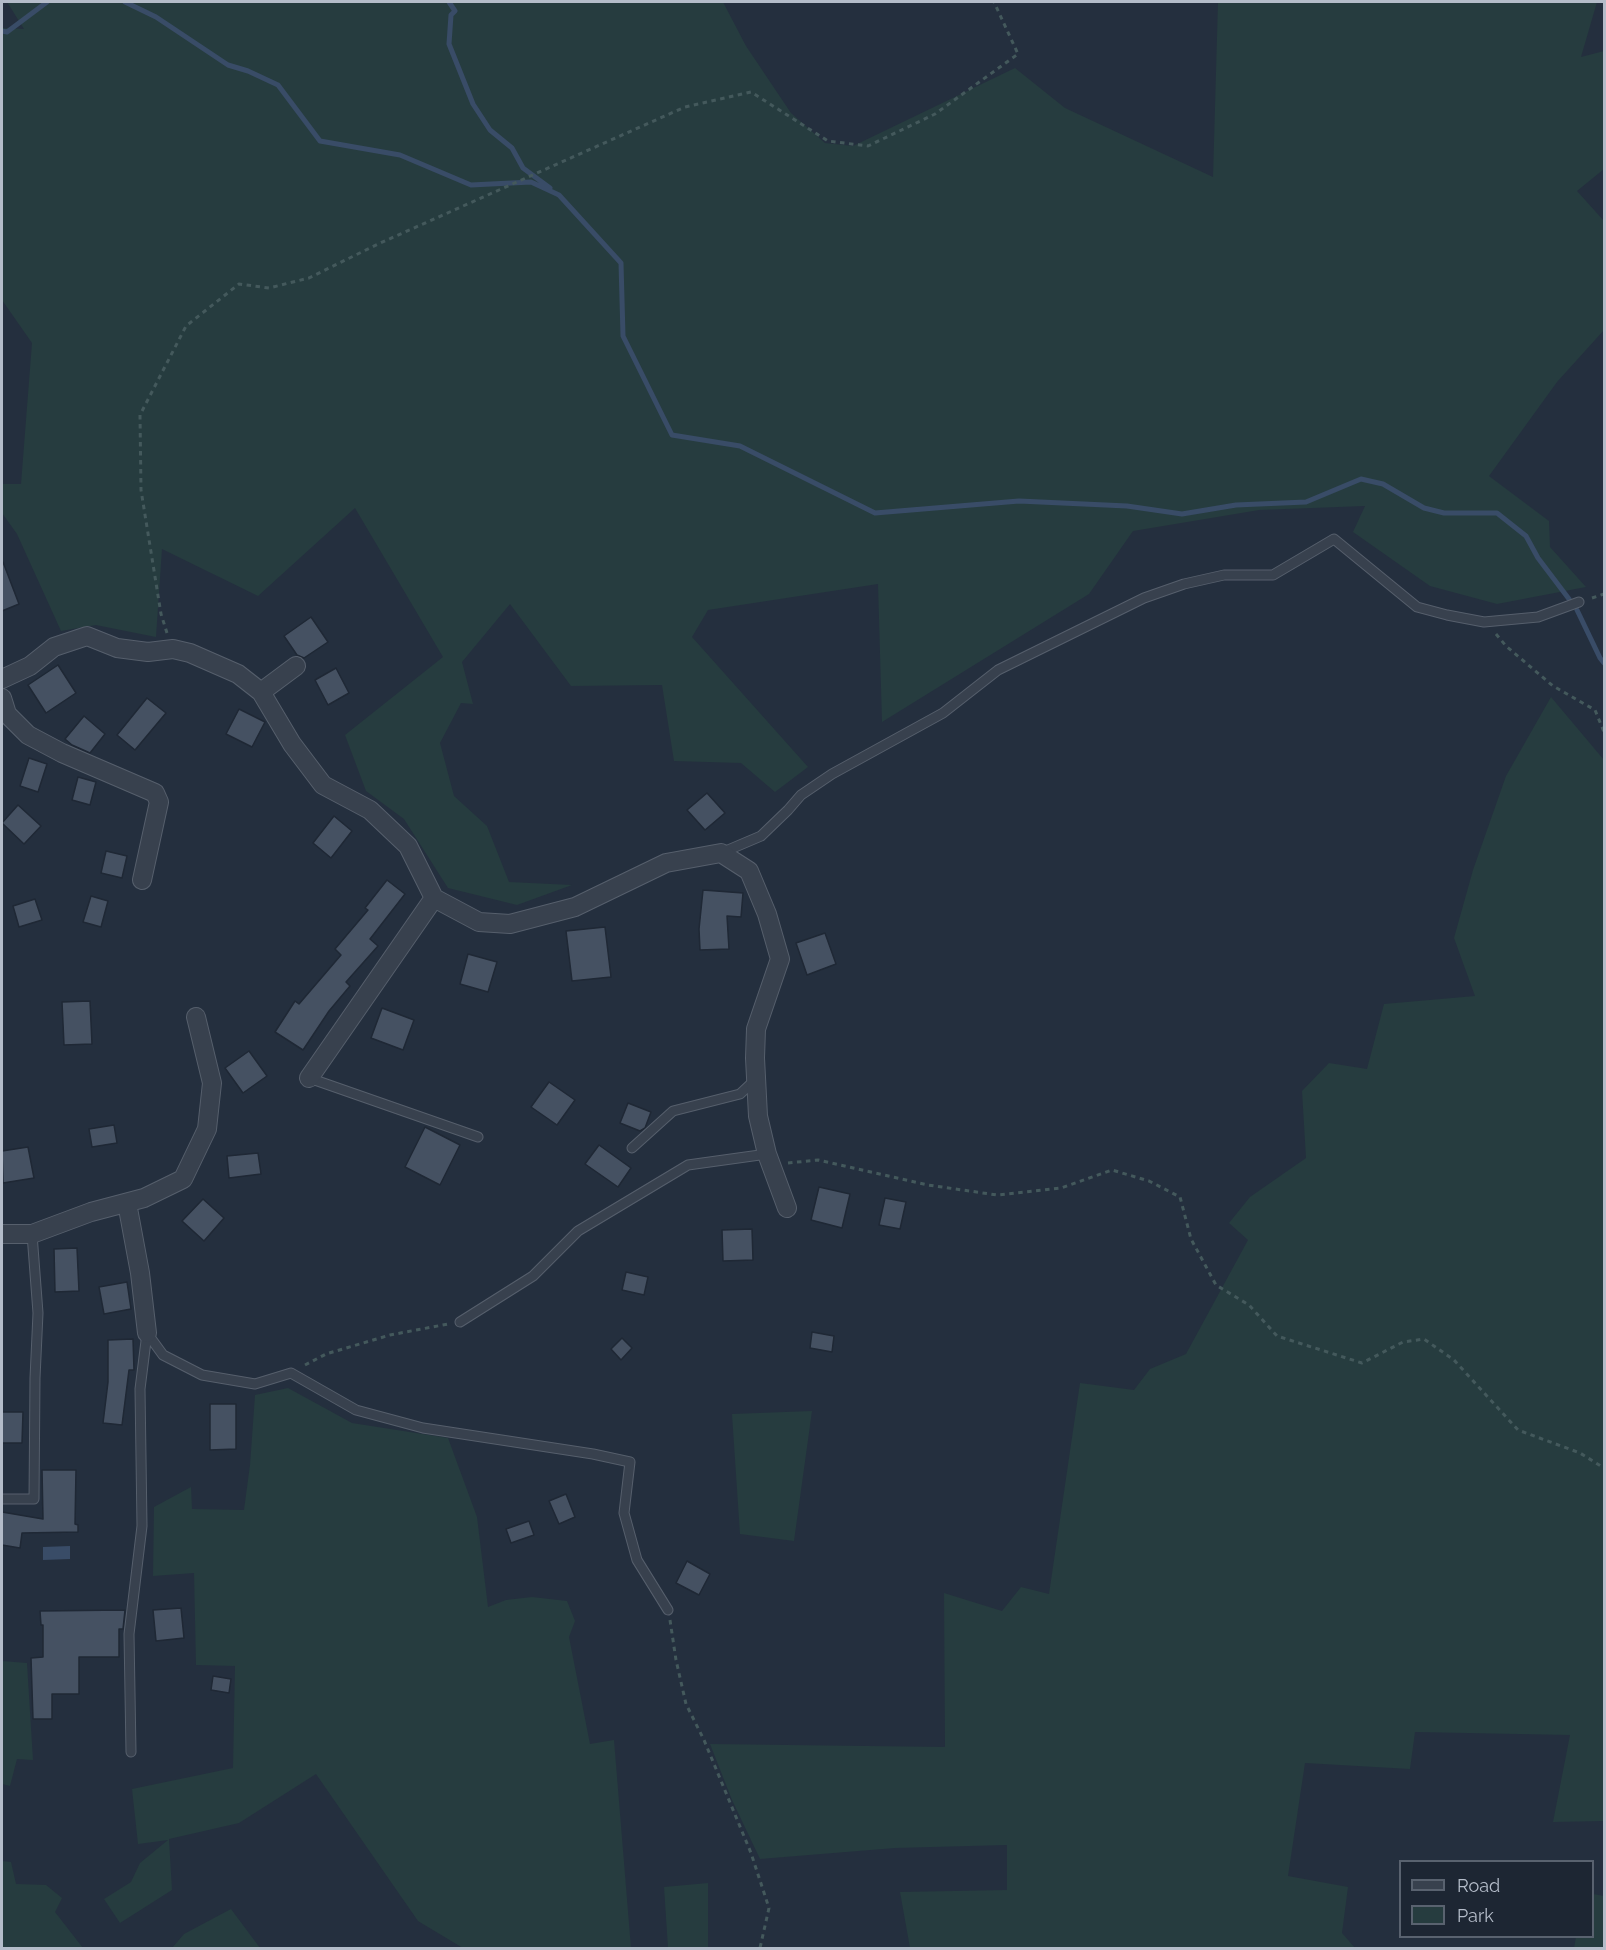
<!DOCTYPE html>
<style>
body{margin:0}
#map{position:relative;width:1606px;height:1950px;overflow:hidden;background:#242f3e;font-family:Raleway,sans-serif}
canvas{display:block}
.frame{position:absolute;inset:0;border:3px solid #b4bcc9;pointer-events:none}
.legend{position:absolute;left:1399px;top:1860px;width:195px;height:78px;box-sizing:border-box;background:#1d2633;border:2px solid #59626f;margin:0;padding:8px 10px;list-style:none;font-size:18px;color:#b4bcc9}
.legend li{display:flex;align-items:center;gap:12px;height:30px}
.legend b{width:30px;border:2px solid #59626f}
</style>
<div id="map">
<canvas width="1606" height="1950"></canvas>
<div class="frame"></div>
<ul class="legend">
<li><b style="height:8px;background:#38414e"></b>Road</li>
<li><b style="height:16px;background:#263c3f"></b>Park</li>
</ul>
</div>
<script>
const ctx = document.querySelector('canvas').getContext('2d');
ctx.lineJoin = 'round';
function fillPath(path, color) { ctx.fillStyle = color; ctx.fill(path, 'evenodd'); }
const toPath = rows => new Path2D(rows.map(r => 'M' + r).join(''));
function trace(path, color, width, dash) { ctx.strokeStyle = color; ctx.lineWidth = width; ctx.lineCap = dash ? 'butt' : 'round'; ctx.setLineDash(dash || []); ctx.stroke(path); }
const green = toPath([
 [7,2,723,2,746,46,791,113,825,143,853,146,1015,68,1065,108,1213,177,1218,2,1597,2,1581,57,1604,51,1604,169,1577,191,1604,221,1604,330,1557,382,1489,476,1549,521,1550,547,1586,587,1497,604,1430,586,1353,532,1365,506,1259,510,1133,531,1089,594,882,722,878,584,708,610,692,637,808,767,775,792,741,763,674,761,662,685,571,686,510,604,462,662,473,704,461,703,440,743,454,796,487,826,509,882,572,885,517,905,448,888,404,819,366,791,345,735,443,657,355,508,258,596,162,549,156,637,96,625,61,631,17,534,2,513,2,484,21,484,32,343,2,300,2,28,24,29],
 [1551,697,1604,760,1604,1821,1553,1822,1570,1735,1415,1732,1410,1769,1305,1763,1288,1876,1348,1887,1342,1933,1355,1948,910,1948,900,1892,1007,1890,1007,1845,895,1848,760,1859,732,1800,710,1744,945,1747,944,1593,1002,1611,1021,1587,1049,1594,1080,1383,1134,1390,1150,1369,1186,1354,1248,1240,1229,1223,1250,1197,1306,1158,1302,1091,1329,1063,1367,1069,1384,1004,1475,996,1454,938,1473,870,1506,776],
 [288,1388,352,1423,448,1438,477,1517,488,1607,506,1600,532,1597,567,1601,575,1621,569,1637,590,1744,614,1740,631,1948,463,1948,418,1921,316,1774,239,1823,169,1839,172,1890,120,1923,104,1899,131,1882,140,1863,168,1840,138,1844,132,1789,233,1768,235,1666,196,1665,194,1573,153,1576,154,1507,191,1487,192,1509,244,1510,250,1465,255,1395],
 [812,1411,794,1541,740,1534,732,1414],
 [2,1661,27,1663,33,1760,17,1759,10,1786,2,1784],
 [2,1861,11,1862,16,1884,46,1885,62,1898,55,1912,83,1948,2,1948],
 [708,1883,708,1948,668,1948,664,1887],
 [1593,1894,1604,1896,1604,1948,1574,1948,1576,1937,1592,1936],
 [231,1909,260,1948,172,1948,184,1934]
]);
const water = toPath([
 [70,1546,70,1559,43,1560,43,1547]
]);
const stream = toPath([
 [125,2,156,17,228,65,248,71,278,85,320,141,400,155,471,185,531,182,559,195,621,263,623,336,672,435,740,446,875,513,1019,501,1127,506,1182,514,1236,505,1306,502,1361,479,1383,484,1424,508,1444,513,1497,513,1526,536,1538,558,1569,599],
 [449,2,455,11,451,15,449,44,473,104,490,130,512,148,523,168,550,188],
 [2,31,7,32,47,2],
 [1577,610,1600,658,1604,663]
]);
const building = toPath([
 [3,562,19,604,2,611,2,562,3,562],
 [311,617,328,642,304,658,297,655,284,636,311,617],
 [58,665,76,693,46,713,28,685,58,665],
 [336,668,349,693,328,705,315,680,336,668],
 [147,698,166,713,135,750,117,735,147,698],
 [239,709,265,722,252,747,226,734,239,709],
 [84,716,105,734,90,753,72,745,65,739,84,716],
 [29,758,47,764,38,792,20,786,29,758],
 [78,777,96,782,90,805,72,800,78,777],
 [707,793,725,813,705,830,687,810,707,793],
 [18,805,41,826,24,844,2,823,18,805],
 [334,816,352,831,331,858,313,843,334,816],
 [106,851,127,856,122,878,101,873,106,851],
 [387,880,405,894,370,939,378,946,346,982,350,986,329,1011,303,1050,275,1032,295,1001,299,1004,341,955,335,949,368,910,365,908,387,880],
 [703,890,743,893,741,917,727,916,729,949,700,950,699,929,703,890],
 [91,896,108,901,101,927,83,922,91,896],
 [35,899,42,920,19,927,13,906,35,899],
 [605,927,611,977,572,981,566,931,605,927],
 [825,933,836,964,807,975,796,943,825,933],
 [468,954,497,962,488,992,460,984,468,954],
 [90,1001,92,1044,64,1045,62,1002,90,1001],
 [382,1008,414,1020,403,1050,371,1038,382,1008],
 [249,1051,267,1076,243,1093,225,1068,249,1051],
 [549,1082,575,1100,557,1125,531,1107,549,1082],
 [628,1103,651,1112,645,1128,640,1131,620,1123,628,1103],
 [114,1125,117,1143,92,1147,89,1129,114,1125],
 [425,1127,460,1145,440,1185,405,1167,425,1127],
 [599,1145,631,1168,618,1187,585,1164,599,1145],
 [28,1147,34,1178,3,1183,2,1151,28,1147],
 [258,1153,261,1174,229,1178,227,1156,258,1153],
 [819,1187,850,1194,842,1228,811,1220,819,1187],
 [885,1198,906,1202,900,1229,879,1225,885,1198],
 [203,1199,224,1218,204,1241,182,1221,203,1199],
 [752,1229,753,1260,723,1261,722,1230,752,1229],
 [77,1248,79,1291,55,1292,54,1249,77,1248],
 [626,1272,648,1277,644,1295,622,1290,626,1272],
 [127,1282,131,1309,104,1314,99,1287,127,1282],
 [812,1332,834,1336,832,1352,810,1348,812,1332],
 [622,1338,632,1348,621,1360,611,1349,622,1338],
 [133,1339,134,1370,129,1370,122,1425,103,1423,108,1382,108,1340,133,1339],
 [210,1404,236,1404,236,1449,210,1450,210,1404],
 [2,1412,23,1412,22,1443,2,1443,2,1412],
 [42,1470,76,1470,75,1524,78,1525,78,1532,22,1533,20,1548,2,1545,2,1512,43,1519,42,1470],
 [566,1494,575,1517,559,1524,549,1501,566,1494],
 [529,1521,534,1535,511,1543,506,1529,529,1521],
 [687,1561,710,1574,699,1595,676,1583,687,1561],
 [181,1608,184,1638,156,1641,153,1610,181,1608],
 [125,1610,123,1629,119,1629,119,1657,79,1657,79,1694,52,1694,52,1719,33,1719,31,1658,43,1657,43,1625,41,1625,40,1611,125,1610],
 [213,1676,231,1679,229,1693,211,1690,213,1676]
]);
const path = toPath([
 [1592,598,1604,594],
 [167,633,161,614,141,490,140,415,186,326,239,284,269,288,309,278,378,244,685,107,751,92,828,141,868,146,935,114,1018,54,994,2],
 [1496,634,1506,646,1553,686,1595,710,1604,732],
 [788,1163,818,1160,928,1185,997,1195,1061,1188,1112,1170,1149,1181,1180,1197,1191,1239,1216,1285,1249,1305,1277,1336,1362,1363,1403,1342,1424,1339,1454,1360,1518,1430,1580,1453,1604,1468],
 [305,1365,326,1354,390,1335,448,1324],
 [670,1620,676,1660,686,1704,704,1740,751,1853,769,1908,760,1948]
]);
const service = toPath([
 [721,853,761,836,788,810,801,795,832,774,943,713,998,670,1144,598,1184,584,1224,575,1273,575,1334,539,1417,607,1447,615,1484,622,1538,617,1579,602],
 [309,1078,478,1137],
 [632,1148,673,1111,740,1094,756,1079],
 [460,1322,533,1276,578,1231,688,1165,767,1154],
 [147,1333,163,1355,202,1375,255,1384,291,1373,356,1410,423,1428,593,1454,630,1462,624,1513,637,1560,668,1610],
 [2,1499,34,1499,35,1378,38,1313,32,1234],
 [131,1752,129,1634,142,1526,140,1389,147,1333]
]);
const minor = toPath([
 [2,679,30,666,54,647,87,636,117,648,148,652,173,649,190,653,238,674,261,692,292,744,323,785,370,810,408,846,434,898,479,922,510,924,575,907,666,863,721,853,749,871,767,914,780,959,756,1029,755,1058,758,1116,767,1154,787,1208],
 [261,692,296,666],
 [2,698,7,714,28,735,62,753,155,793,159,802,142,880],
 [309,1078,434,898],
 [127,1203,140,1273,147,1333],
 [2,1234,32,1234,91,1212,144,1198,183,1179,207,1129,212,1083,196,1017]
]);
fillPath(green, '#263c3f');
fillPath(water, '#394c67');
trace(stream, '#394c67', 5);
fillPath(building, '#455162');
trace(building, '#1f2835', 1.5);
trace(service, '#565f6c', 11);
trace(minor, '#565f6c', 20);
trace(path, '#44595c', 3, [4.5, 4.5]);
trace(service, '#38414e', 9);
trace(minor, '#38414e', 18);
</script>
